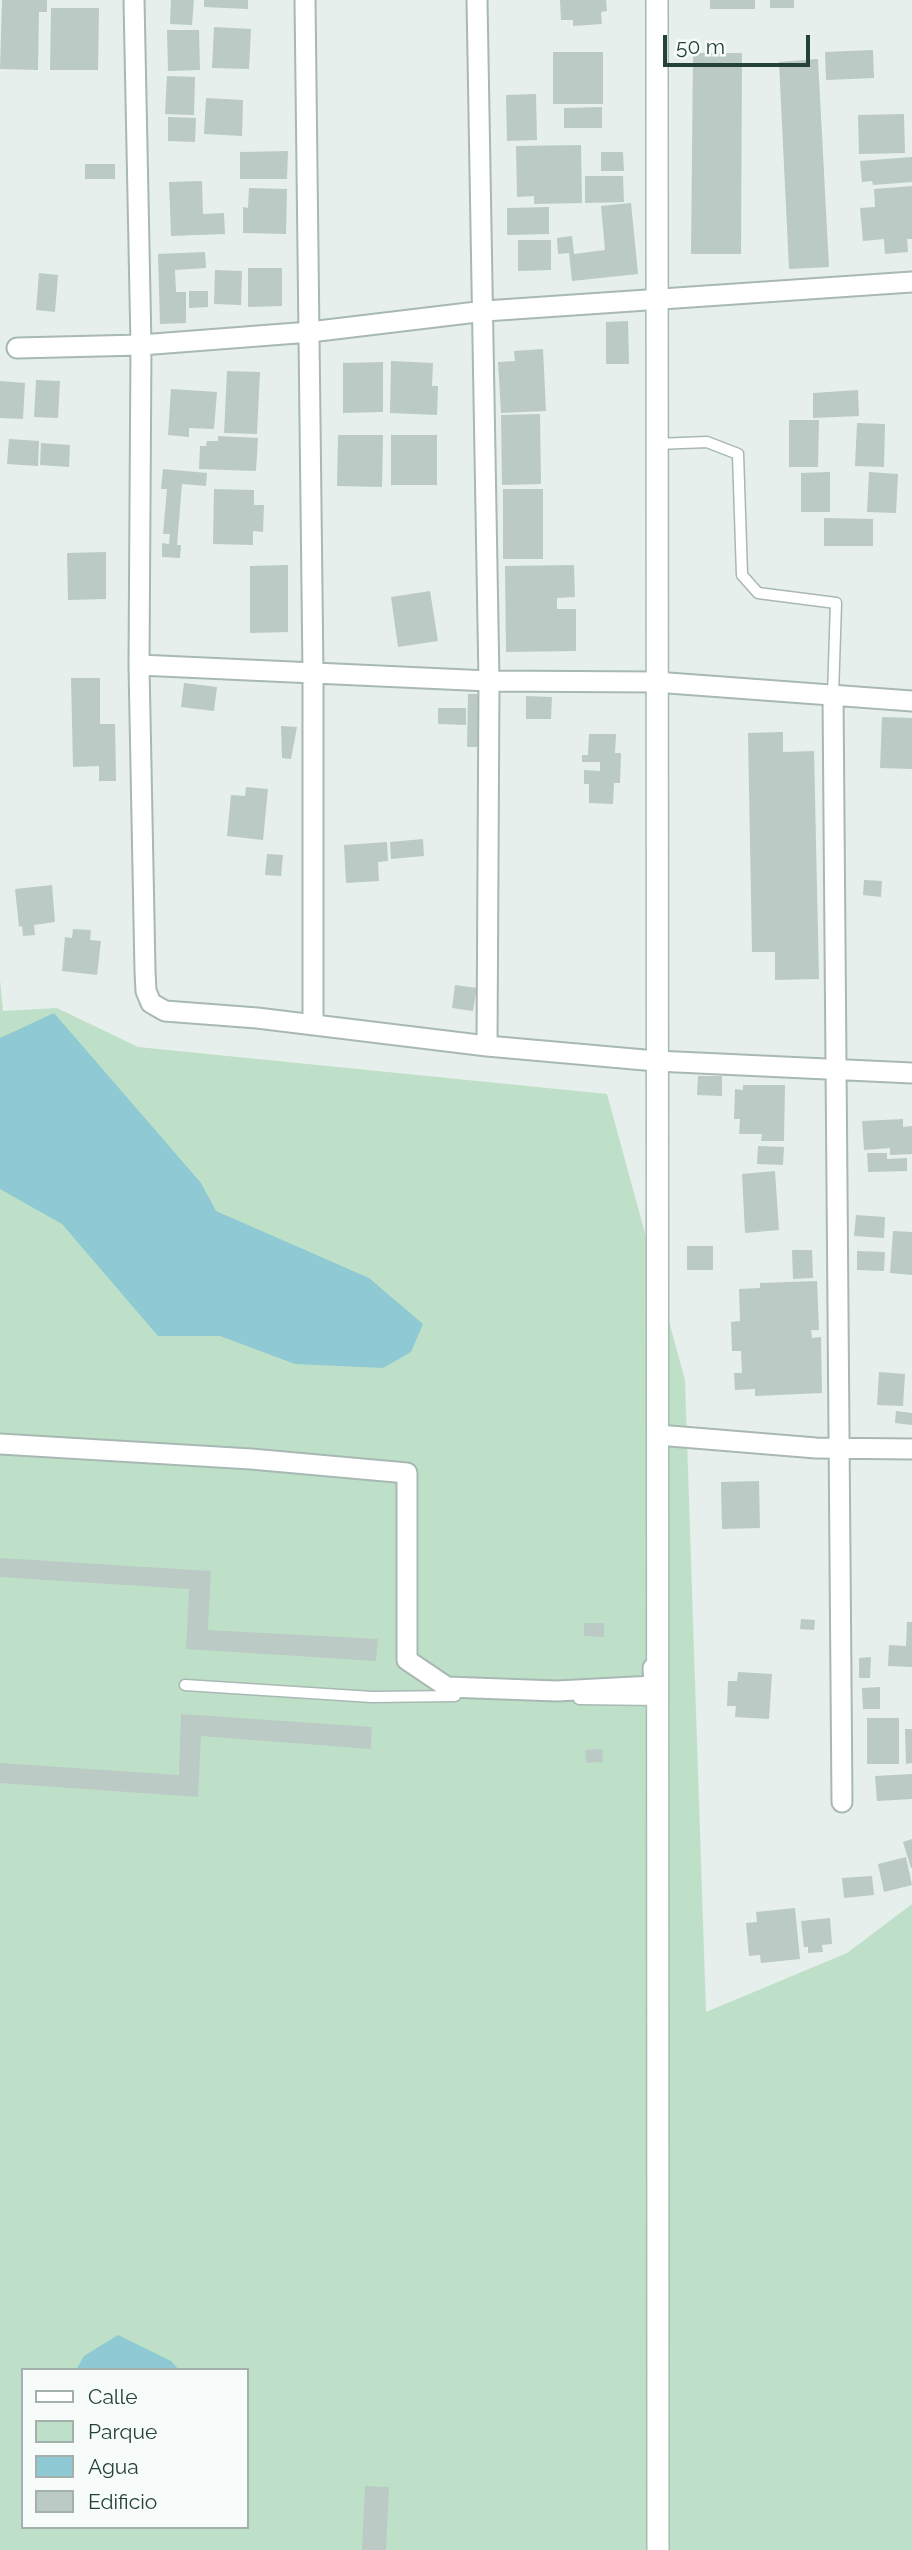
<!DOCTYPE html>
<style>
body{margin:0}
#map{position:relative;width:912px;height:2550px;overflow:hidden;background:#e6efeb;font-family:Raleway,sans-serif}
canvas{display:block}
.legend{position:absolute;left:21px;top:2368px;width:228px;height:161px;box-sizing:border-box;background:#f7fbf9;border:2px solid #a3b1ad;margin:0;padding:9px 12px;list-style:none;font-size:21px;color:#24423a}
.legend li{display:flex;align-items:center;gap:14px;height:35px}
.legend b{width:35px;border:2px solid #a3b1ad}
.scale{position:absolute;left:663px;top:35px;width:147px;height:32px;box-sizing:border-box;border:4px solid #24423a;border-top:0;padding-left:9px;font-size:21px;line-height:24px;white-space:nowrap;color:#24423a;-webkit-text-stroke:5px #f7fbf9;paint-order:stroke}
</style>
<div id="map">
<canvas width="912" height="2550"></canvas>
<ul class="legend">
<li><b style="height:9px;background:#fff"></b>Calle</li>
<li><b style="height:19px;background:#bfe0c8"></b>Parque</li>
<li><b style="height:19px;background:#8ec9d4"></b>Agua</li>
<li><b style="height:19px;background:#bbcac4"></b>Edificio</li>
</ul>
<div class="scale">50 m</div>
</div>
<script>
const ctx = document.querySelector('canvas').getContext('2d');
ctx.lineJoin = 'round';
function fillPath(path, color) { ctx.fillStyle = color; ctx.fill(path, 'evenodd'); }
const toPath = rows => new Path2D(rows.map(r => 'M' + r).join(''));
function trace(path, color, width, dash) { ctx.strokeStyle = color; ctx.lineWidth = width; ctx.lineCap = dash ? 'butt' : 'round'; ctx.setLineDash(dash || []); ctx.stroke(path); }
const green = toPath([
 [0,980,3,1011,57,1008,138,1047,607,1094,685,1380,706,2012,847,1953,912,1904,912,2550,0,2550],
 [23,2370,247,2370,247,2527,23,2527]
]);
const water = toPath([
 [54,1013,201,1183,216,1211,369,1278,423,1324,411,1352,383,1368,295,1364,220,1336,158,1336,62,1224,0,1189,0,1038],
 [118,2335,171,2361,179,2370,76,2370,84,2356]
]);
const building = toPath([
 [2,0,47,0,47,12,39,12,38,70,0,69],
 [171,0,194,0,192,25,170,24],
 [204,0,248,0,248,9,204,7],
 [560,0,606,0,607,11,601,12,602,24,573,26,573,20,561,20],
 [710,0,755,0,755,9,710,9],
 [770,0,794,0,794,8,770,8],
 [51,8,99,8,98,70,50,70],
 [214,27,251,29,249,69,212,68],
 [167,30,199,30,200,70,168,71],
 [873,50,874,78,826,80,825,52],
 [553,52,603,52,603,104,553,104],
 [693,53,742,53,741,254,691,254],
 [818,59,829,267,789,269,779,62],
 [167,76,195,77,194,115,165,114],
 [536,94,537,140,507,141,506,95],
 [206,98,243,100,242,136,204,134],
 [602,107,602,128,564,128,564,108],
 [904,114,905,153,859,154,858,115],
 [168,117,196,118,195,142,168,141],
 [581,145,582,203,534,204,534,196,517,197,516,146],
 [288,151,287,179,240,179,240,152],
 [601,152,623,152,624,171,601,171],
 [912,157,912,182,873,185,872,181,862,182,860,161],
 [85,164,115,164,115,179,85,179],
 [585,176,623,176,624,202,585,203],
 [202,181,203,214,224,213,225,234,171,236,169,182],
 [912,186,912,239,907,239,908,252,885,254,884,239,863,241,860,208,875,207,874,189],
 [249,188,287,189,286,234,243,233,243,207,248,208],
 [631,203,638,274,572,281,569,253,558,254,557,238,572,236,574,254,605,250,601,206],
 [549,207,549,234,507,235,507,208],
 [518,240,551,240,551,270,518,271],
 [205,252,206,268,175,270,176,292,186,292,186,323,160,324,158,254],
 [248,268,282,268,282,306,248,307],
 [215,270,242,271,241,305,214,304],
 [39,273,58,275,55,312,36,310],
 [189,291,208,291,208,307,189,308],
 [628,321,629,364,606,364,606,322],
 [543,349,546,411,501,413,498,362,515,361,514,351],
 [391,361,433,363,432,386,438,386,437,415,390,413],
 [383,362,383,412,343,413,343,363],
 [227,371,260,372,257,434,224,433],
 [36,380,60,381,58,418,34,417],
 [0,381,25,383,23,419,0,418],
 [171,389,217,392,214,429,189,428,189,437,168,435],
 [858,390,859,416,813,418,813,393],
 [540,414,541,484,502,485,501,415],
 [789,420,819,420,818,467,789,467],
 [857,423,885,424,884,467,855,466],
 [338,435,383,435,382,487,337,486],
 [391,435,437,435,437,485,391,485],
 [218,436,258,438,256,471,199,469,200,446,206,446,207,441,218,441],
 [9,439,39,441,38,466,7,464],
 [41,443,70,445,69,467,40,465],
 [163,469,207,473,206,486,182,484,177,545,181,545,180,558,162,557,162,543,169,544,170,534,163,534,167,489,161,489],
 [830,472,830,512,801,512,801,473],
 [869,472,898,474,896,513,867,512],
 [214,489,254,490,254,505,264,505,263,532,253,531,253,545,213,544],
 [503,489,543,489,543,559,503,559],
 [824,518,873,519,873,546,824,546],
 [106,552,106,599,68,600,67,553],
 [288,565,288,632,250,633,250,566],
 [574,565,575,597,557,598,557,609,576,609,576,651,506,652,505,566],
 [430,591,438,641,398,647,391,597],
 [71,678,100,678,100,724,115,724,116,781,99,781,99,766,73,767],
 [184,683,217,687,214,711,181,707],
 [468,694,487,694,487,747,467,747],
 [526,696,552,697,551,719,526,719],
 [438,708,466,708,466,725,438,724],
 [882,717,912,718,912,769,880,768],
 [281,726,297,727,291,759,282,758],
 [783,732,783,752,814,751,819,979,775,980,775,952,752,952,748,733],
 [589,734,616,734,615,753,621,753,620,783,614,783,613,804,589,803,589,784,584,784,584,770,600,771,600,762,582,762,582,755,588,755],
 [246,787,268,789,263,840,227,836,231,795,245,796],
 [423,839,424,856,391,859,390,842],
 [387,842,388,861,378,862,379,881,346,883,344,845],
 [267,854,283,855,281,876,265,875],
 [864,880,882,881,881,897,863,895],
 [52,885,55,922,34,925,35,935,23,936,22,926,19,927,15,889],
 [73,929,91,930,90,940,101,941,97,975,62,971,65,937,72,938],
 [455,985,477,988,473,1011,452,1008],
 [698,1076,722,1076,722,1096,697,1095],
 [743,1085,785,1085,784,1141,761,1141,762,1134,739,1134,740,1119,734,1119,735,1089,743,1090],
 [903,1119,903,1127,912,1126,912,1154,890,1155,890,1148,864,1150,862,1121],
 [758,1146,784,1147,783,1165,757,1164],
 [867,1153,887,1153,887,1159,907,1158,907,1171,868,1172],
 [775,1171,779,1230,745,1233,742,1174],
 [856,1215,885,1217,884,1238,854,1236],
 [893,1231,912,1232,912,1275,890,1273],
 [687,1246,713,1246,713,1270,687,1270],
 [792,1250,812,1250,813,1278,793,1279],
 [857,1251,885,1252,884,1271,857,1270],
 [817,1281,819,1330,811,1330,812,1338,821,1337,822,1393,755,1396,755,1389,735,1390,734,1373,742,1373,741,1351,732,1351,731,1322,740,1321,739,1289,760,1288,760,1283],
 [879,1372,905,1374,903,1406,877,1405],
 [896,1411,912,1413,912,1425,895,1423],
 [759,1481,760,1528,722,1529,721,1482],
 [0,1558,211,1571,208,1630,378,1639,376,1661,186,1649,189,1589,0,1577],
 [801,1619,815,1620,814,1630,800,1629],
 [907,1622,912,1622,912,1667,888,1666,889,1645,906,1646],
 [584,1623,604,1623,604,1637,584,1636],
 [871,1657,870,1678,859,1678,859,1658],
 [738,1672,772,1674,769,1719,735,1717,736,1706,727,1706,728,1681,737,1681],
 [880,1687,880,1709,863,1709,862,1688],
 [181,1714,372,1727,371,1749,201,1736,198,1797,0,1783,0,1763,179,1775],
 [867,1718,899,1718,899,1764,867,1764],
 [905,1729,912,1729,912,1763,906,1764],
 [602,1749,603,1762,586,1763,585,1750],
 [912,1774,912,1799,877,1801,875,1776],
 [912,1839,912,1868,911,1868,903,1842],
 [906,1857,912,1885,884,1892,878,1864],
 [872,1876,874,1895,844,1898,842,1878],
 [795,1908,800,1959,761,1963,760,1955,749,1956,746,1923,757,1922,756,1912],
 [830,1918,832,1944,822,1945,823,1952,808,1953,808,1947,804,1947,801,1921],
 [365,2486,389,2487,386,2550,362,2550]
]);
const lane = toPath([
 [657,444,707,442,738,454,742,575,758,593,836,603,833,695],
 [185,1685,372,1697,455,1696],
 [579,1699,658,1700]
]);
const street = toPath([
 [134,0,141,345,139,665,145,971,146,991,151,1003,165,1011,257,1018,487,1046,656,1061,912,1073],
 [305,0,313,673,313,1025],
 [477,0,489,681,487,1046],
 [17,348,141,345,310,332,485,311,912,282],
 [139,665,489,681,655,682,912,701],
 [833,695,842,1802],
 [658,1435,816,1448,912,1449],
 [0,1444,251,1459,407,1473,407,1660,447,1687,557,1691,654,1686,653,1668]
]);
const secondary = toPath([
 [657,0,658,2550]
]);
fillPath(green, '#bfe0c8');
fillPath(water, '#8ec9d4');
fillPath(building, '#bbcac4');
trace(lane, '#a8b8b2', 13);
trace(street, '#a8b8b2', 23);
trace(secondary, '#a4bbb3', 24);
trace(lane, '#fff', 10);
trace(street, '#fff', 19);
trace(secondary, '#fff', 21);
</script>
